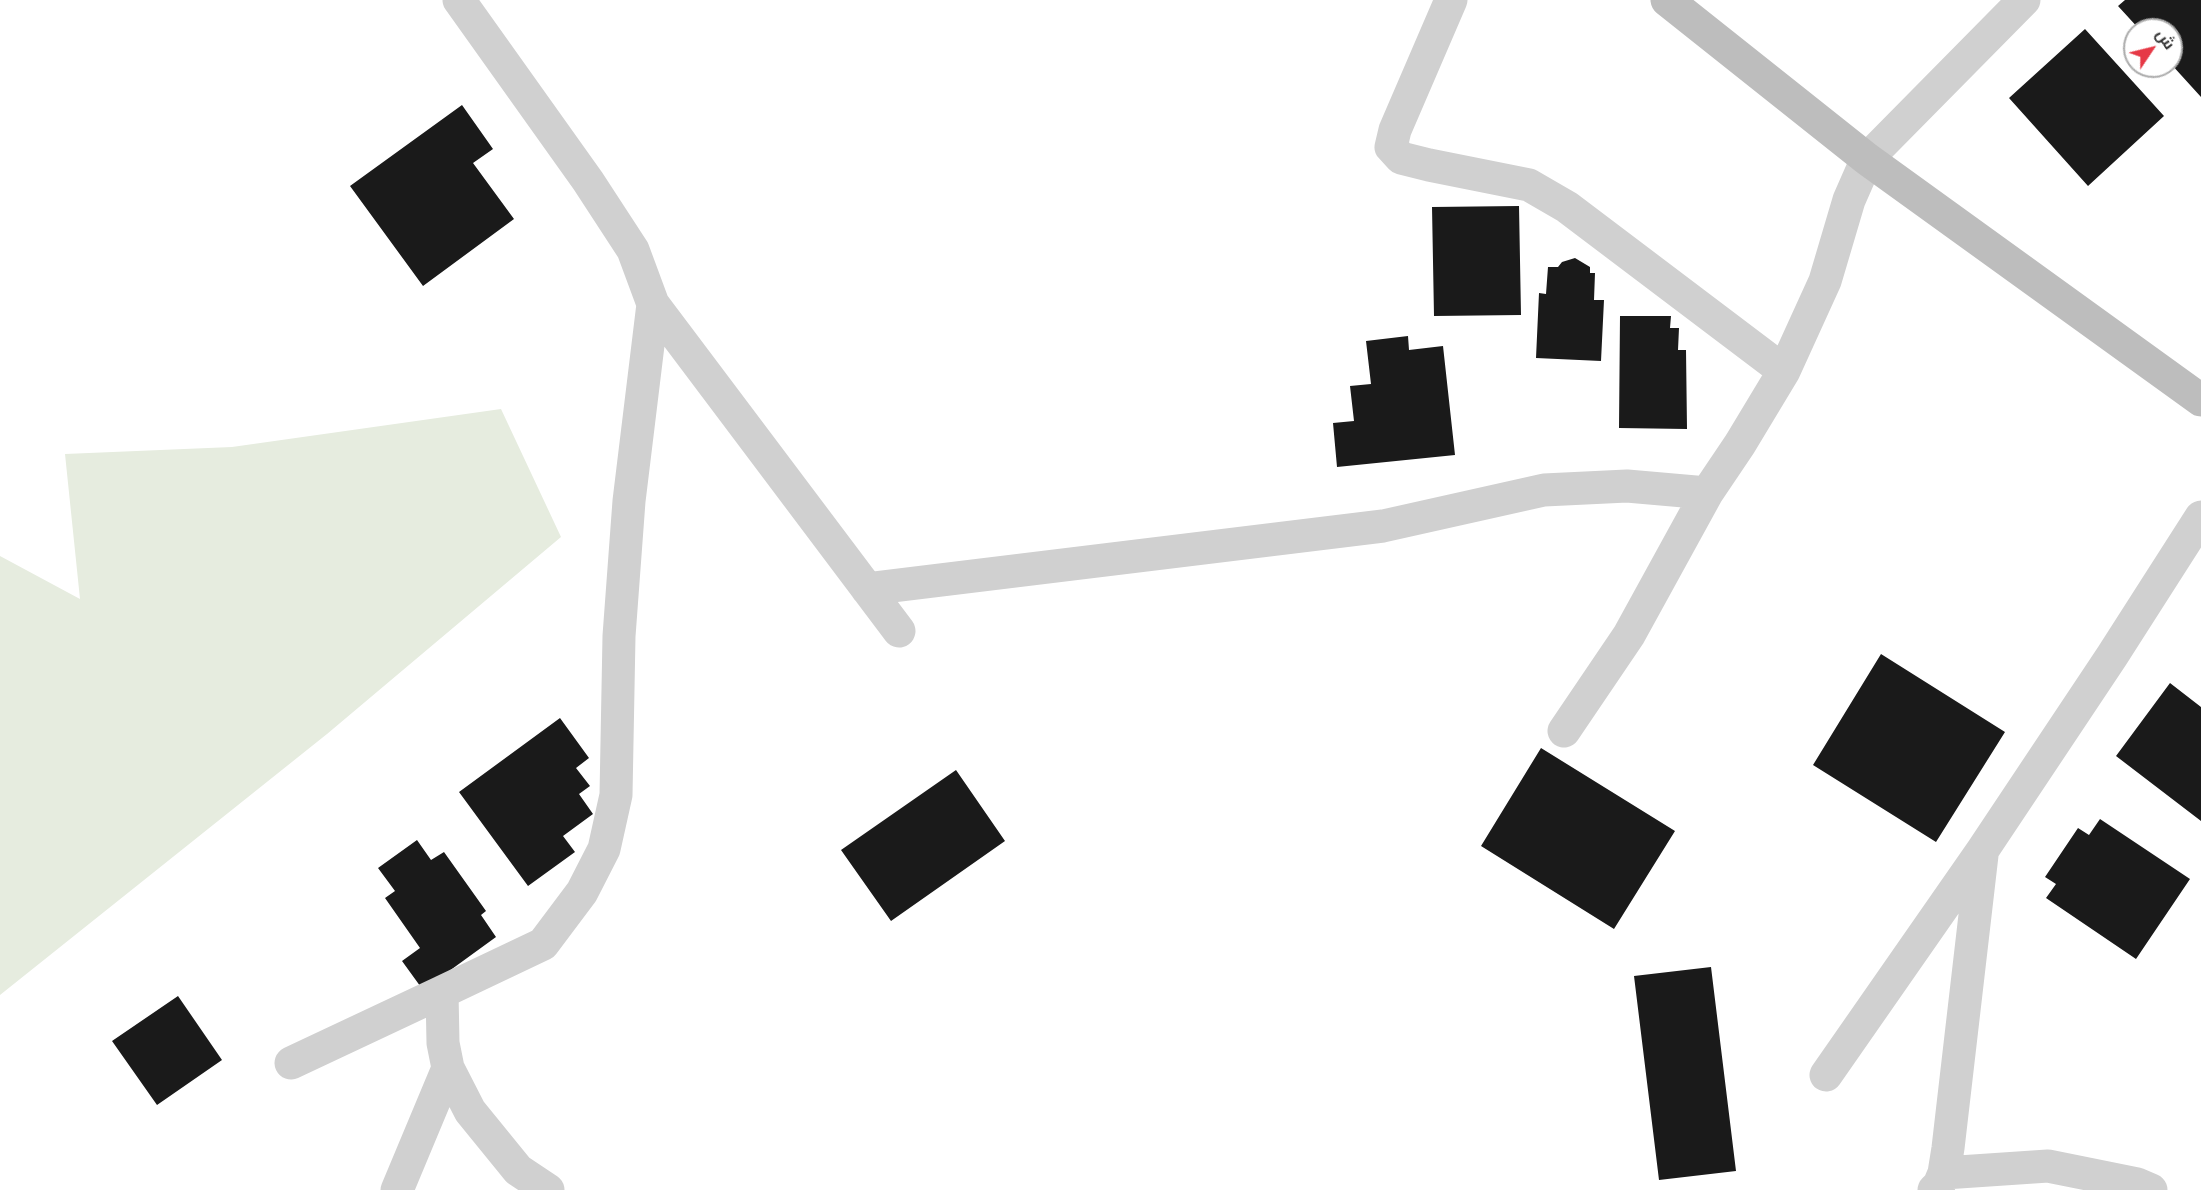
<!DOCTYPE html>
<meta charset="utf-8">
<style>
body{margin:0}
#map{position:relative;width:2201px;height:1190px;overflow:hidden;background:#fff;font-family:Inter,Cairo,sans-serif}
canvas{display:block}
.north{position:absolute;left:2123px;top:18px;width:60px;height:60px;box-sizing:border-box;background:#fff;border:2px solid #adadad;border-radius:50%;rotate:55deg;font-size:16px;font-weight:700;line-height:24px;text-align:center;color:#333}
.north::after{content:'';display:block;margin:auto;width:21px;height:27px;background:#e63946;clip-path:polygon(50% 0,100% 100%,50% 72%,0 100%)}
</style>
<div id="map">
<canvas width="2201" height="1190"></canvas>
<div class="north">ش</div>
</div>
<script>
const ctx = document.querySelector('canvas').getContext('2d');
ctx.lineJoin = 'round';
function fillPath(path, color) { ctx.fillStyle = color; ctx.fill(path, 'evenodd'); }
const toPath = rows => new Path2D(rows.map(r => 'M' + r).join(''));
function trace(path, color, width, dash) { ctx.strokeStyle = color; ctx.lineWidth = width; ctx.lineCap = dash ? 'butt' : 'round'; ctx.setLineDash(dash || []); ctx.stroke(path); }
const green = toPath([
 [501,409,561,537,327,734,0,995,0,556,80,599,65,454,232,447]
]);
const building = toPath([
 [2125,0,2201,0,2201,97,2171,64,2171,30,2140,30,2118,6],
 [2085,29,2164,116,2088,186,2009,98],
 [462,105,493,149,473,163,514,219,423,286,350,186],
 [1519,206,1521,315,1434,316,1432,207],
 [1575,258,1590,267,1590,273,1595,273,1594,300,1604,300,1601,361,1536,358,1539,293,1546,294,1548,267,1558,267,1562,262],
 [1620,316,1671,316,1670,328,1679,328,1678,350,1686,350,1687,429,1619,428],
 [1408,336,1409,350,1443,346,1455,455,1337,467,1333,423,1354,421,1350,386,1371,384,1366,341],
 [1881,654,2005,732,1936,842,1813,765],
 [2170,683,2201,707,2201,821,2116,756],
 [560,718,589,758,576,768,590,786,579,794,593,814,563,836,575,852,528,886,459,792],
 [1541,748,1675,831,1614,929,1481,846],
 [956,770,1005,841,891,921,841,850],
 [2100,819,2190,879,2136,959,2046,898,2056,884,2045,877,2078,828,2089,835],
 [417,840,431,860,444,852,486,911,481,915,496,937,423,990,402,961,420,948,385,898,395,891,378,868],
 [1711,967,1736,1171,1659,1180,1634,976],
 [178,996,222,1060,157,1105,112,1041]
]);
const street = toPath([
 [459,0,588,181,633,250,653,304,629,501,619,636,616,795,604,849,582,892,543,944,442,992,443,1043,448,1068,470,1111,518,1170,548,1190],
 [1451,0,1395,130,1391,147,1401,158,1429,165,1529,185,1567,207,1784,371],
 [653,304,899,631],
 [867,589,1383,526,1544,490,1627,486,1707,493],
 [1564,731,1629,635,1707,493,1740,444,1784,371,1825,281,1849,200,1867,159,2024,0],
 [291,1063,442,992],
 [1826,1075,1982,851,2112,656,2201,517],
 [1944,1173,2048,1166,2137,1184,2151,1190],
 [397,1190,448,1068],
 [1934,1190,1939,1185,1944,1173,1948,1148,1982,855]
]);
const secondary = toPath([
 [1667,0,1867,159,2201,400]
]);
fillPath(green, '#e6ecdf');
fillPath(building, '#1a1a1a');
trace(street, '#d0d0d0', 33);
trace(secondary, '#bdbdbd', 33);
</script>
